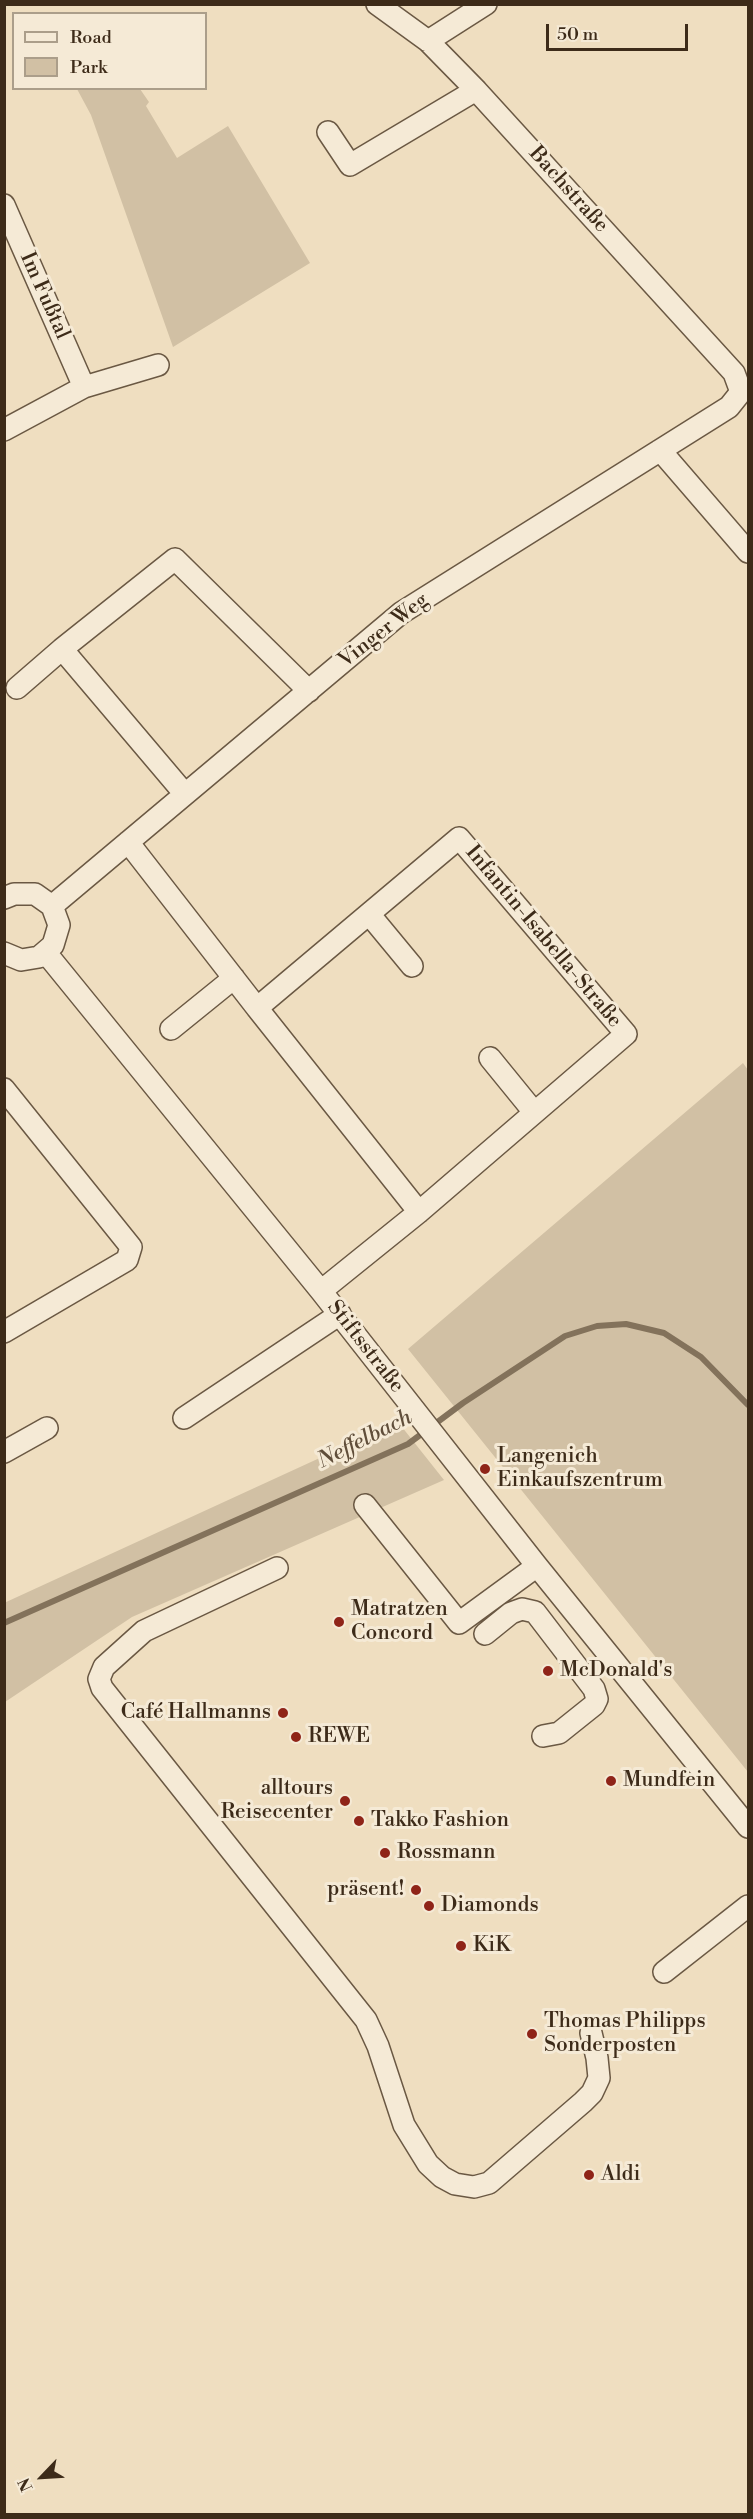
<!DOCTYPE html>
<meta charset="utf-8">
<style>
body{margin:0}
#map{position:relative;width:753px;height:2519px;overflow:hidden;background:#efdec0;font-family:"Libre Bodoni",serif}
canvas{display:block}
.frame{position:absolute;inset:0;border:6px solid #3d2b19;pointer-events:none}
.legend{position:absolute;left:12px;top:12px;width:195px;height:78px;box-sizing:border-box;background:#f5ead6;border:2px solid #ab9e8a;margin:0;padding:8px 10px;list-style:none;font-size:18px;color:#3d2b19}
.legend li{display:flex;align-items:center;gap:12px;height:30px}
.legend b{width:30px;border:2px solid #ab9e8a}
.north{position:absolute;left:12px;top:2447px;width:60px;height:60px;-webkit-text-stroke:4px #f5ead6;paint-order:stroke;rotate:245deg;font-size:16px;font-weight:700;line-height:24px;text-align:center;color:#3d2b19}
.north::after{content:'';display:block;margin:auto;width:21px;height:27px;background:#3d2b19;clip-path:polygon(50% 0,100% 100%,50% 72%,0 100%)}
.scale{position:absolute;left:546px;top:24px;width:142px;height:27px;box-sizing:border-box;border:3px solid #3d2b19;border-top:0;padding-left:8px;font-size:18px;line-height:21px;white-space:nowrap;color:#3d2b19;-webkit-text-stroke:4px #f5ead6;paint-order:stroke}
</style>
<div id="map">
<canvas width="753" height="2519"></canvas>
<div class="frame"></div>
<ul class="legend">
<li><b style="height:8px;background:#f5ead6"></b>Road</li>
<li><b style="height:16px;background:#d1c0a4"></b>Park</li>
</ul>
<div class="north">N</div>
<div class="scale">50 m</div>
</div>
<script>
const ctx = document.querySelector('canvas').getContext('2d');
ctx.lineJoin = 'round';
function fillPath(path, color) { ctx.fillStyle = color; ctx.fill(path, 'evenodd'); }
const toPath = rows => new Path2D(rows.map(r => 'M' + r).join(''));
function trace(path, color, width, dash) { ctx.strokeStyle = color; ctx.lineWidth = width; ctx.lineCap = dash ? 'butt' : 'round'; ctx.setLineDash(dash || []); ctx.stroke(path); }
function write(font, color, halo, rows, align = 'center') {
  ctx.font = font + ' "Libre Bodoni",serif'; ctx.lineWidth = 6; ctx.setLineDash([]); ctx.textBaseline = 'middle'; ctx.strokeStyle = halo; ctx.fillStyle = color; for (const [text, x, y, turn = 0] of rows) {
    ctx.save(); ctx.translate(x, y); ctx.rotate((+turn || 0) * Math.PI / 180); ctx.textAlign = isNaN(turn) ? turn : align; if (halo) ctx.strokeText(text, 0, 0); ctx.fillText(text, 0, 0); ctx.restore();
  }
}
const green = toPath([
 [77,89,140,89,149,102,146,106,177,158,228,126,310,263,173,347,91,115],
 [743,1063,748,1070,748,1772,408,1349],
 [398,1422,444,1480,132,1617,5,1702,4,1603]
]);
const stream = toPath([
 [4,1623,408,1444,463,1403,565,1336,597,1326,626,1324,664,1333,701,1357,748,1405]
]);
const minor = toPath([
 [377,4,428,41,476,90,734,373,741,392],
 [428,41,486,4],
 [328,132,350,165,476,90],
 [4,205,84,387],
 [4,430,84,387,158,365],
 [660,450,748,552],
 [62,649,175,559,309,691],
 [17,688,62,649,184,793],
 [128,842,257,1008],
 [4,898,14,894,35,894,52,906,59,925,53,945,39,957,21,960,4,953],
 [52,906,401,613,729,407,741,392],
 [369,914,412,966],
 [46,953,321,1291,537,1566,748,1827],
 [171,1029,234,978],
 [490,1058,534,1112],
 [4,1089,131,1247,127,1260,4,1332],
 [321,1291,419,1212,626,1034,459,838,257,1008,419,1212],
 [184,1418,340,1314],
 [4,1452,47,1428],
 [365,1505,459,1623,537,1566],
 [277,1568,144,1631,104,1667,99,1679,102,1688,366,2020,378,2046,404,2125,428,2164,442,2177,455,2184,474,2187,489,2183,583,2102,592,2093,599,2078,597,2058,591,2033],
 [485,1634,511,1613,522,1609,535,1612,594,1689,597,1699,594,1705,559,1733,543,1736],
 [664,1972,748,1906]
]);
const markers = [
 [485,1469,6,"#8f2418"],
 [339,1622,6,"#8f2418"],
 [548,1671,6,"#8f2418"],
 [283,1713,6,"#8f2418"],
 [296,1737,6,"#8f2418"],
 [611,1781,6,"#8f2418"],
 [345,1801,6,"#8f2418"],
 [359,1821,6,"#8f2418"],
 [385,1853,6,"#8f2418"],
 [416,1890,6,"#8f2418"],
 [429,1906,6,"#8f2418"],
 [461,1946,6,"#8f2418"],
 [532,2034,6,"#8f2418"],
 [589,2175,6,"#8f2418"]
];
const streetNames = [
 ["Bachstraße",568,190,48],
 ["Im Fußtal",44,296,66],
 ["Vinger Weg",384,631,-38],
 ["Infantin-Isabella-Straße",543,937,50],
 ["Stiftsstraße",365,1347,52]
];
const poiNames = [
 ["Langenich",497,1457],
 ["Einkaufszentrum",497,1481],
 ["Matratzen",351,1610],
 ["Concord",351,1634],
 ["McDonald's",560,1671],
 ["Café Hallmanns",271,1713,"right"],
 ["REWE",308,1737],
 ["Mundfein",623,1781],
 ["alltours",333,1789,"right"],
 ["Reisecenter",333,1813,"right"],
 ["Takko Fashion",371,1821],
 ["Rossmann",397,1853],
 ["präsent!",404,1890,"right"],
 ["Diamonds",441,1906],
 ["KiK",473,1946],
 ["Thomas Philipps",544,2022],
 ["Sonderposten",544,2046],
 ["Aldi",601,2175]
];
const waterNames = [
 ["Neffelbach",365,1440,-27]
];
fillPath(green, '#d1c0a4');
trace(stream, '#83725b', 6);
trace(minor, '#6a5843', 24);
trace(minor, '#f5ead6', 21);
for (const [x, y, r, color] of markers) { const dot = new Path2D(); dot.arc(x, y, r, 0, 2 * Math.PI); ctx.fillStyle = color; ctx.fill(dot); trace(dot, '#f5ead6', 2); }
write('21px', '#3d2b19', '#f5ead6', streetNames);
write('21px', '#3d2b19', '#f5ead6', poiNames, 'left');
write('italic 22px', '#604e3a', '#f5ead6', waterNames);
</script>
